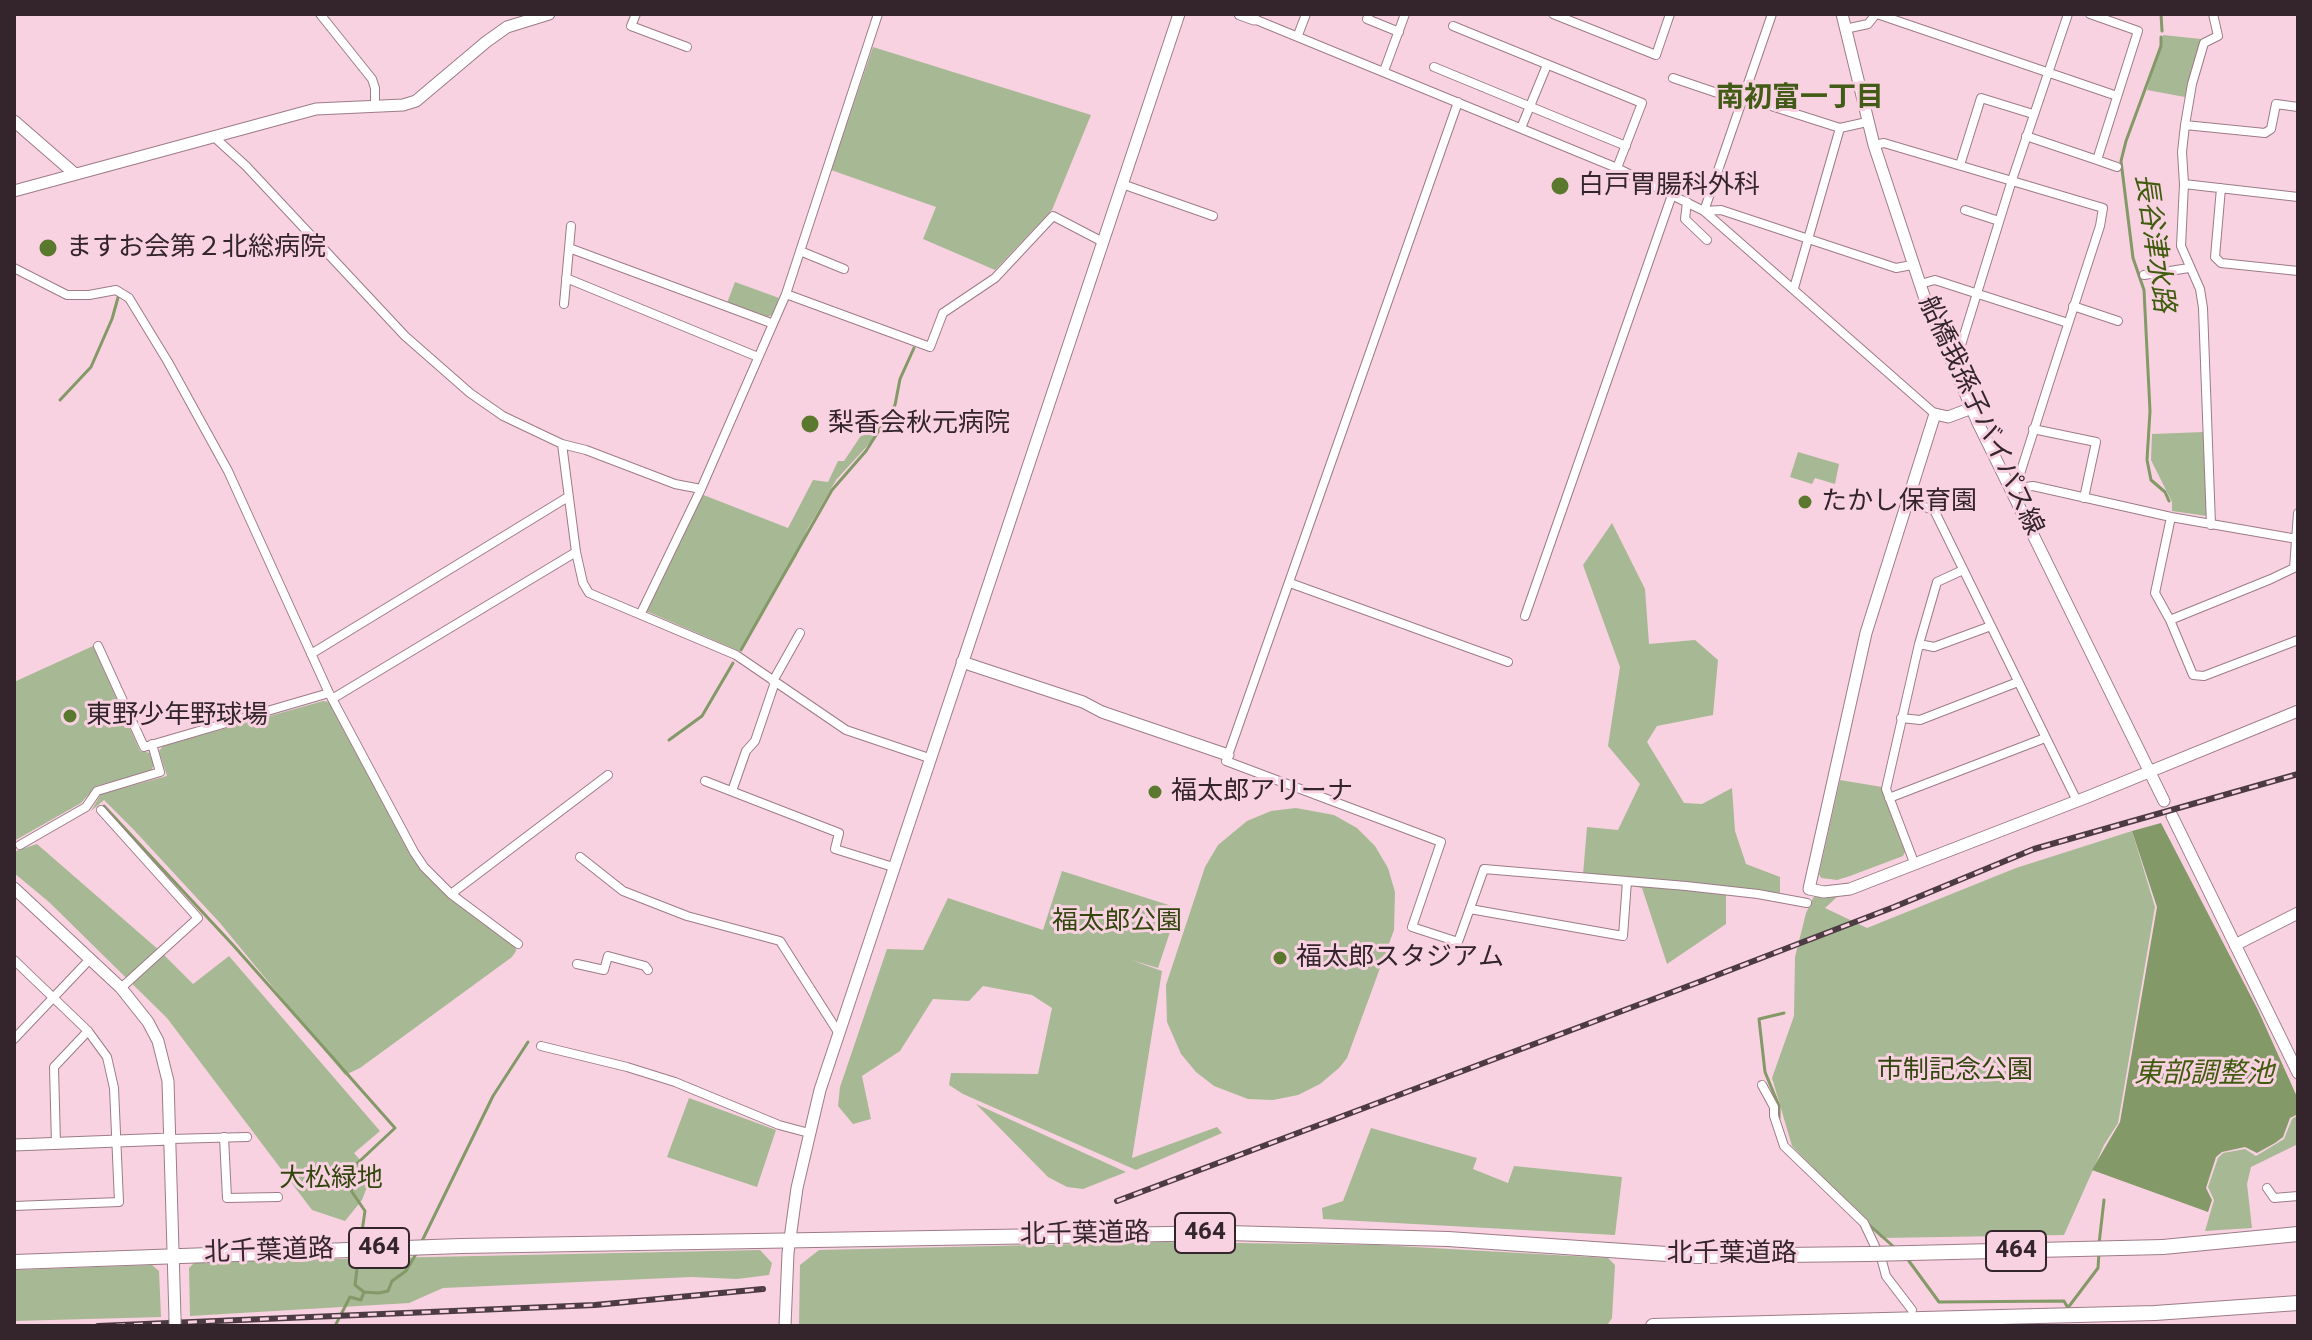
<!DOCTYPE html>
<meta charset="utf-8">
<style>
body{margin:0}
#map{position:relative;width:2312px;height:1340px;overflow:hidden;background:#f8d2e0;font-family:Roboto,sans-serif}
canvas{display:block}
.frame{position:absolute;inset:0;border:16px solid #33252b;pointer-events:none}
</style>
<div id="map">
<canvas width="2312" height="1340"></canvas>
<div class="frame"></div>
</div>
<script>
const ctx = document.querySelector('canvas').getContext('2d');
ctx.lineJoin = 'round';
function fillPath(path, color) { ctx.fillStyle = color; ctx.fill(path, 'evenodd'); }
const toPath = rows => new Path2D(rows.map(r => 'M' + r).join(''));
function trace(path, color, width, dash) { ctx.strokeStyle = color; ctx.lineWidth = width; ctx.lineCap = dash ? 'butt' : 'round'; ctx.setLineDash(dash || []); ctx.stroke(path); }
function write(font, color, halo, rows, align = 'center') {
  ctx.font = font + ' Roboto,"Noto Sans JP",sans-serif'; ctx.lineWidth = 6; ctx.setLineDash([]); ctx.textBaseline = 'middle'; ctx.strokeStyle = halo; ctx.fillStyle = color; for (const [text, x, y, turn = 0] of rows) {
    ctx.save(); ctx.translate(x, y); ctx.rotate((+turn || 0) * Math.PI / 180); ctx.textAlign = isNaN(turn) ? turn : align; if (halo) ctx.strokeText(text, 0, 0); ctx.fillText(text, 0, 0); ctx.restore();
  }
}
const green = toPath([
 [2163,35,2201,39,2185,97,2147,90],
 [873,47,1091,115,1052,210,995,270,923,239,936,207,831,170],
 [735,282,779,298,772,315,765,318,727,303],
 [864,431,878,434,836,480,807,530,797,555,739,651,646,611,701,494,788,528,813,480,828,482,838,461,844,461],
 [2204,432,2207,516,2172,511,2172,502,2151,460,2152,434],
 [1798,452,1839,464,1835,484,1815,478,1812,484,1790,477],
 [1612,523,1645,589,1649,644,1695,640,1718,660,1713,715,1657,726,1647,742,1684,803,1702,804,1732,788,1735,831,1746,864,1780,877,1780,893,1726,888,1726,924,1667,964,1642,888,1583,875,1587,827,1618,830,1640,784,1608,746,1620,667,1583,565],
 [93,646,140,751,150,753,154,764,151,771,96,786,81,803,14,841,14,682],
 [323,701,330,702,425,873,515,946,516,951,512,957,360,1068,345,1075,220,923,134,830,104,800,91,811,101,794,167,776,159,751,163,746],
 [1840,780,1882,787,1905,852,1903,856,1850,876,1837,880,1821,878,1819,874],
 [1296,808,1334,815,1357,828,1375,846,1388,868,1395,892,1394,930,1347,1058,1339,1068,1320,1084,1298,1095,1273,1100,1248,1099,1214,1086,1196,1072,1181,1054,1167,1022,1166,985,1205,867,1218,845,1247,821,1271,811],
 [2132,831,2155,907,2118,1123,2104,1145,2064,1235,1881,1238,1792,1146,1772,1078,1794,1016,1795,957,1806,913,1813,898,1816,895,1838,896,1825,908,1867,928,2016,868],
 [37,844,160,951,193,984,229,956,380,1131,354,1153,372,1174,362,1200,345,1221,312,1210,167,1018,49,902,14,873,14,848,16,851],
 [1062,871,1178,908,1158,968,1131,960,1162,971,1132,1158,1217,1127,1222,1133,1136,1170,963,1094,949,1085,951,1073,1038,1074,1052,1008,1032,995,983,986,969,1001,933,999,900,1051,862,1076,871,1119,853,1124,838,1106,840,1087,887,949,923,950,948,898,1043,930],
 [689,1098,776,1130,757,1187,667,1157],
 [976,1104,1126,1172,1083,1189,1067,1187,1048,1177],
 [2298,1115,2298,1144,2251,1167,2247,1184,2252,1228,2205,1231,2214,1200,2208,1187,2218,1158,2223,1153,2245,1149,2256,1156,2284,1139,2292,1119],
 [1371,1128,1477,1158,1473,1169,1508,1183,1514,1166,1622,1177,1615,1235,1323,1219,1322,1208,1343,1201],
 [1165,1242,1379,1245,1608,1258,1615,1265,1612,1318,1608,1324,1592,1326,799,1326,800,1265,819,1250],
 [760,1250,772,1263,769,1275,737,1279,691,1277,443,1288,409,1303,190,1316,189,1268,195,1262],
 [152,1265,159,1271,161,1317,14,1321,14,1270]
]);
const water = toPath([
 [2161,823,2258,1010,2298,1099,2298,1114,2290,1118,2283,1137,2275,1143,2257,1153,2245,1147,2222,1152,2216,1157,2206,1188,2212,1200,2208,1212,2092,1170,2120,1122,2157,907,2132,831]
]);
const stream = toPath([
 [2161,14,2162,31],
 [2161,37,2161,46,2126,141,2121,161,2133,258,2144,290,2150,411,2147,460,2151,480,2165,492,2169,501],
 [60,400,91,367,112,319,119,294],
 [741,650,832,490,866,451,895,405,900,379,914,348],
 [669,740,702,716,733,663],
 [104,806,233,945,395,1128,347,1173,352,1192,365,1211,360,1245],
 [1779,1118,1779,1106,1765,1072,1759,1019,1784,1013],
 [1867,1223,1894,1247],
 [421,1243,493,1096,528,1042],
 [2099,1244,2104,1200],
 [359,1253,355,1285,364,1292,379,1293,388,1291,392,1281,406,1271,416,1254],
 [1906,1257,1939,1302,2064,1301,2068,1308],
 [2067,1309,2098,1268,2099,1252],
 [335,1326,350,1297,361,1300,364,1292]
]);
const street = toPath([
 [320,14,372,79,375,88,375,106],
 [636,14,631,26,687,47],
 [1369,14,1367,19,1399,32],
 [1553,14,1656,55,1670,14],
 [1772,14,1704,211,1721,210,1896,268,1912,265],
 [1877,14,2117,96],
 [1254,19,1617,168,1704,211,1935,414],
 [1453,26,1642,103,1617,168],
 [1845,29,1868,24,1876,14],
 [1298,35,1306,14],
 [1434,67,1626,146],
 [1384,71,1405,14],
 [1673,78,1735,99,1743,97,1840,128,1867,122],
 [1458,102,1226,761,1441,842,1412,927,1458,942,1484,869,1686,886,1758,894,1807,903],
 [2185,125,2265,133,2271,129,2276,104,2298,107],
 [1521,128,1547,65],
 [213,136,246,166,405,336,470,393,503,416,562,444,586,450,675,484,701,489],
 [2026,136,2097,160,2138,31,2090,14],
 [1874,145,1884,143,2103,208,2100,226,2048,386,2019,477,2011,489],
 [2097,160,2117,167],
 [1960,165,1981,98,2033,114],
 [1122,184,1213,216],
 [2184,184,2298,197],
 [2221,188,2215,257,2221,263,2298,271],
 [1687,202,1685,219,1707,240],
 [1965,210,1999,221],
 [569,248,771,323],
 [800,251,844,269],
 [14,268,67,295,89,295,116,290,129,298,168,362,228,471,329,693,414,852,424,867,451,894,518,944],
 [2144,275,2189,268],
 [566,278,758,357],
 [1920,284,1935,280,2068,323],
 [1794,288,1840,128],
 [786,294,930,347,943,313,995,278,1053,216,1101,241],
 [564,304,571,226],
 [2073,306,2118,321],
 [1947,354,1961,345,2012,180,2068,14],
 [2033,429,2096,442,2084,498],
 [562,444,576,552,583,583,589,593,736,655,846,730,929,758],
 [2011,489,2033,486,2171,517,2297,539],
 [1906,501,1934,510,2077,801],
 [2298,513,2294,568,2271,579,2170,620,2193,675,2204,676,2298,640],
 [2211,525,2203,308,2200,289,2181,246,2184,184,2182,152,2185,125,2192,84,2204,43,2218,36,2213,14],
 [1290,583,1508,662],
 [641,613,701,489,786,294,878,14],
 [1525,616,1672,195],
 [2170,620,2155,593,2171,517],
 [1919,644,1934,647,1991,626],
 [98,646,144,747,329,693],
 [311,654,568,497],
 [773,681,800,633],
 [332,699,576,552],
 [1901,718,1920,720,2018,682],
 [705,781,839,833,835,849,893,867],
 [732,791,746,751,755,741,775,682],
 [1889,798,2045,738],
 [101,810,198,918,121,988],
 [20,845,86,807,97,791,160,772,152,744],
 [580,857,623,891,687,916,780,941,838,1032],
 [1915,865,1886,789,1919,644,1937,582,1963,570],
 [451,894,608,775],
 [1470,909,1623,936,1627,881],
 [14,960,88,1031,107,1057,114,1088,119,1202,14,1206],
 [577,964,604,970,608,956,645,966,648,970],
 [14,1039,90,959],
 [541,1046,627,1067,675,1082,779,1125,809,1133],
 [1762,1085,1774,1107,1774,1116,1784,1146,1864,1223,1882,1261,1886,1276,1912,1310],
 [224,1137,227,1198,278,1197],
 [170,1139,247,1137],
 [56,1144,54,1067,88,1031],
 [2267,1188,2274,1198,2298,1196]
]);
const secondary = toPath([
 [1240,14,1254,19],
 [1842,14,1874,145,1924,296,1978,423,2164,801],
 [14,121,75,174],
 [14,191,316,109,403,105,416,101,486,42,507,27,549,14],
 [1972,408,1948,417,1935,414,1866,633,1809,889,1824,892,1850,889,2090,796,2298,711],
 [962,662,1083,702,1102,712,1228,755],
 [2172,816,2298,1073],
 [14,888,121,988,148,1022,158,1041,168,1081,175,1318],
 [2235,945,2298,913],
 [14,1145,170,1139],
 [785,1326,788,1253,797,1188,820,1090,1179,14]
]);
const highway = toPath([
 [2163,1247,2298,1234],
 [14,1262,461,1246,1227,1233,1448,1239,1696,1256,1868,1254],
 [1653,1326,2155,1313,2298,1303]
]);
const rail = toPath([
 [1117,1201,1699,982,1894,907,2034,849,2298,774],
 [98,1326,595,1305,763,1289]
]);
const secondaryBridge = toPath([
 [175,1318,175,1326]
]);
const highwayBridge = toPath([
 [1868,1254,2163,1247]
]);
const markers = [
 [1560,186,10,"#5b792e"],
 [48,248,10,"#5b792e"],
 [810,424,10,"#5b792e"],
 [1805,502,8,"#5b792e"],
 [70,716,8,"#5b792e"],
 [1155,792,8,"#5b792e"],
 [1280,958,8,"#5b792e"]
];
const shields = [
 [1205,1233,60],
 [379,1248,60],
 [2016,1251,60]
];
const shieldNames = [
 ["464",1205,1233],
 ["464",379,1248],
 ["464",2016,1251]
];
const poiNames = [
 ["白戸胃腸科外科",1578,186],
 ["ますお会第２北総病院",66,248],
 ["梨香会秋元病院",828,424],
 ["たかし保育園",1821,502],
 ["東野少年野球場",86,716],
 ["福太郎アリーナ",1171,792],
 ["福太郎スタジアム",1296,958]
];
const streetNames = [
 ["船橋我孫子バイパス線",1980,416,65],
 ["北千葉道路",1085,1235,-1],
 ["北千葉道路",269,1252,-2],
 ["北千葉道路",1732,1254]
];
const parkNames = [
 ["福太郎公園",1117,922],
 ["市制記念公園",1955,1071],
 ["大松緑地",331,1179]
];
const neighbourhoodNames = [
 ["南初富一丁目",1800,99]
];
const waterNames = [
 ["長谷津水路",2153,243,82],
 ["東部調整池",2204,1075]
];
fillPath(green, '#a7b894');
fillPath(water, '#839967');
trace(stream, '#839967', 3);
trace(street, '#9d7b87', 10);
trace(secondary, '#9d7b87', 13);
trace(highway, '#9d7b87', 16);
trace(street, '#fff', 8);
trace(secondary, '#fff', 11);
trace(highway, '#fff', 14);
trace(rail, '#4c3b42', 6);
trace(rail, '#f8d2e0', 3, [9]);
trace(secondaryBridge, '#9d7b87', 13, []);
trace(highwayBridge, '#9d7b87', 16, []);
trace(secondaryBridge, '#fff', 11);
trace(highwayBridge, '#fff', 14);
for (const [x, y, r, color] of markers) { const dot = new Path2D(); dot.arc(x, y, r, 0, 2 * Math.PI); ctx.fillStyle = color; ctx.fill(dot); trace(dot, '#f8d2e0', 3); }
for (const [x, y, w] of shields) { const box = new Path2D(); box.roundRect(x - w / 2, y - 20, w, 40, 6); ctx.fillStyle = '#f8d2e0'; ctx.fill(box); trace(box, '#33252b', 2); }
write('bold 24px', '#33252b', null, shieldNames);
write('26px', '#33252b', '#f8d2e0', poiNames, 'left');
write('26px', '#33252b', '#f8d2e0', streetNames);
write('26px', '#32470e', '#f8d2e0', parkNames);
write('bold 28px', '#425c17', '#f8d2e0', neighbourhoodNames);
write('italic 28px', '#405c0f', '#f8d2e0', waterNames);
</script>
